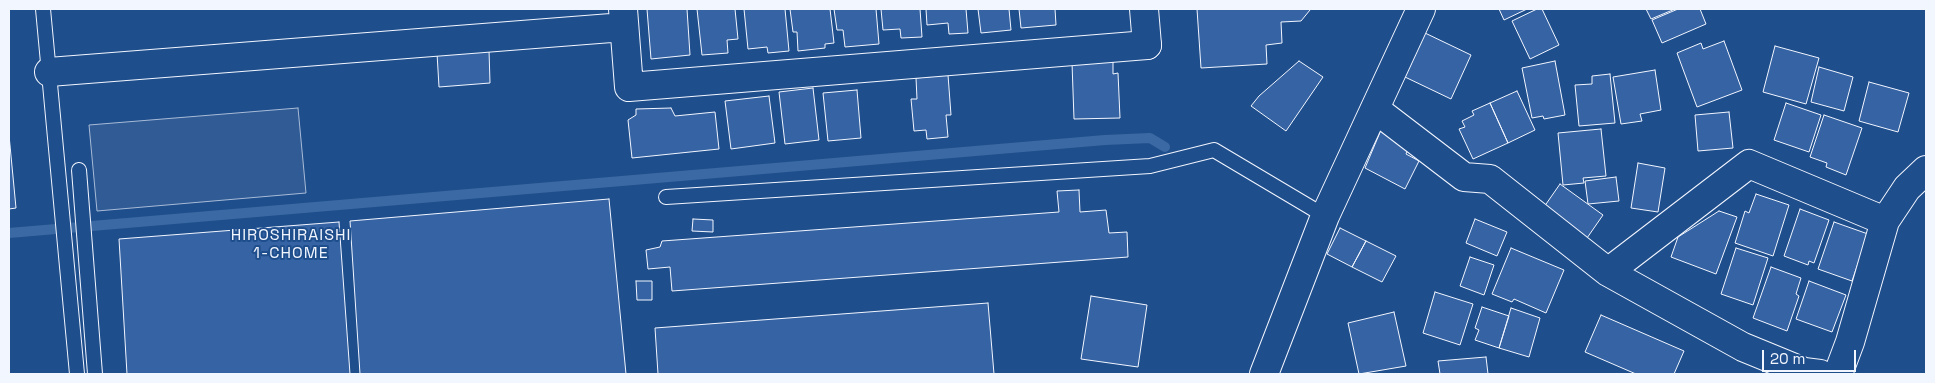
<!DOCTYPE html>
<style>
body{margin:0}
#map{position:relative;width:1935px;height:383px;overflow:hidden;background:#1f4e8c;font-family:"Space Grotesk",sans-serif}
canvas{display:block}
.frame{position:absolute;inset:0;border:10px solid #f2f6ff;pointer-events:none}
.scale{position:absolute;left:1762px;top:350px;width:94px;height:22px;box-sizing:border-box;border:2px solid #f2f6ff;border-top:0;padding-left:6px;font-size:15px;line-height:18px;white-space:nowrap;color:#f2f6ff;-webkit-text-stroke:4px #1f4e8c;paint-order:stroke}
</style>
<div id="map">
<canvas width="1935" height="383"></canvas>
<div class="frame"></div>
<div class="scale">20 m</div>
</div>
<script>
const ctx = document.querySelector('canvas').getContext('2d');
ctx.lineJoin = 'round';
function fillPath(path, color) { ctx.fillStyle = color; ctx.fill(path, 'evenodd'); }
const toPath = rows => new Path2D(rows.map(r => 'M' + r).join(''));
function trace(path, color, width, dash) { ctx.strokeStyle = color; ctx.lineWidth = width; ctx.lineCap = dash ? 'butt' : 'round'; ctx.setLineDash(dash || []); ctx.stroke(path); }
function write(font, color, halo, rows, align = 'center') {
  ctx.font = font + ' "Space Grotesk",sans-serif'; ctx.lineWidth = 4; ctx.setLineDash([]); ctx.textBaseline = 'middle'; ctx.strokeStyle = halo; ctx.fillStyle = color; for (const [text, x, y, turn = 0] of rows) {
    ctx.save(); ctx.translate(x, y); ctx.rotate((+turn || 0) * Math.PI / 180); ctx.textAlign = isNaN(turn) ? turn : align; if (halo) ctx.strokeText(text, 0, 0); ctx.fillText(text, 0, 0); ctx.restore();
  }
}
const parking = toPath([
 [298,108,306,193,97,211,89,125,298,108]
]);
const stream = toPath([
 [9,233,1105,140,1150,138,1165,147]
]);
const building = toPath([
 [647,9,687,9,690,55,651,59,647,9],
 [697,9,735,9,738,39,727,40,728,53,702,55,697,9],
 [744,9,785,9,789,51,768,53,767,47,748,49,744,9],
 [790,9,830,9,834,43,825,44,825,48,798,51,797,32,793,32,790,9],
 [834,9,876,9,879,44,845,47,843,30,837,30,834,9],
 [881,9,920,9,922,37,901,38,900,29,883,30,881,9],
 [926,9,966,9,968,33,949,34,948,23,927,25,926,9],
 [978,9,1009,9,1011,30,981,33,978,9],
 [1019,9,1055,9,1056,25,1021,28,1019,9],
 [1197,9,1310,9,1310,10,1301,21,1281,22,1282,43,1266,45,1267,64,1201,68,1197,9],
 [1499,9,1527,9,1504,20,1499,9],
 [1537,9,1542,9,1559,45,1530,59,1512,21,1537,9],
 [1646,9,1675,9,1651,19,1646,9],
 [1678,9,1700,9,1706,24,1662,43,1652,20,1678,9],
 [1425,33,1471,55,1451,99,1405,77,1425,33],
 [1724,41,1742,90,1697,107,1677,53,1701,43,1703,49,1724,41],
 [1775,46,1819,58,1806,104,1763,92,1775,46],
 [489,50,490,83,439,87,437,53,489,50],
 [1113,61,1113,74,1118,73,1120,118,1074,119,1072,63,1113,61],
 [1299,61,1323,77,1286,131,1251,106,1259,96,1299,61],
 [1555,61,1565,115,1544,119,1543,116,1532,118,1522,68,1555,61],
 [1819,67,1853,77,1844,111,1811,102,1819,67],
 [1655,70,1661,110,1640,114,1642,121,1621,124,1613,77,1655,70],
 [1610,74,1615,123,1579,126,1575,85,1592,84,1592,76,1610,74],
 [948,75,951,115,946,115,948,137,927,139,926,130,914,131,911,99,917,99,916,78,948,75],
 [1869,82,1909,93,1898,132,1859,121,1869,82],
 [813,88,819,140,785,144,779,92,813,88],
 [857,90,861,138,828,141,823,93,857,90],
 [1517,91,1535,130,1508,143,1490,103,1517,91],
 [769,96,775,143,731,149,725,101,769,96],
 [1490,103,1508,143,1473,159,1459,129,1465,127,1462,121,1474,115,1472,111,1490,103],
 [1786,103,1821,115,1809,152,1774,140,1786,103],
 [671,108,675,116,715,112,719,149,632,158,628,120,636,115,636,109,671,108],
 [1729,112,1733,148,1698,151,1695,115,1729,112],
 [1824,115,1862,128,1846,175,1826,167,1827,163,1810,157,1824,115],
 [1601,129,1606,176,1583,178,1584,183,1563,185,1558,133,1601,129],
 [1381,130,1410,145,1406,154,1419,161,1405,189,1365,168,1381,130],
 [9,135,16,208,9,209,9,135],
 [1638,163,1665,168,1658,212,1631,208,1638,163],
 [1616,177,1619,201,1588,204,1585,181,1616,177],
 [1560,184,1603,215,1587,238,1544,207,1560,184],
 [1079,190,1080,212,1106,210,1109,233,1127,232,1128,257,672,291,670,267,648,269,646,250,660,247,662,241,1059,212,1057,191,1079,190],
 [1756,194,1789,205,1773,256,1735,243,1745,211,1749,213,1756,194],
 [609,199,626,374,360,374,350,221,609,199],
 [1800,209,1829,220,1814,263,1809,261,1808,265,1784,256,1800,209],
 [1719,211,1737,217,1716,274,1671,257,1678,237,1719,211],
 [693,219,713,220,713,232,692,231,693,219],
 [1475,219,1507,232,1497,256,1466,243,1475,219],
 [339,222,350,374,127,374,119,239,339,222],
 [1834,222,1868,234,1852,281,1818,269,1834,222],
 [1340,228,1366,241,1352,267,1327,254,1340,228],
 [1366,241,1396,256,1382,282,1352,267,1366,241],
 [1511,248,1564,270,1546,313,1514,299,1512,302,1492,294,1511,248],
 [1736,248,1768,258,1753,305,1721,294,1736,248],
 [1470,257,1494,265,1484,295,1460,286,1470,257],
 [1771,267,1801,278,1796,294,1799,296,1787,331,1753,318,1771,267],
 [636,281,652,281,652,300,637,300,636,281],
 [1809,281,1846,295,1832,332,1796,319,1809,281],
 [1435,292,1473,304,1460,345,1423,333,1435,292],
 [1091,296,1147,305,1138,367,1081,359,1091,296],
 [988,303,994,374,658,374,655,328,988,303],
 [1482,307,1509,316,1499,348,1475,340,1479,330,1475,328,1482,307],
 [1511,308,1540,318,1529,357,1499,348,1511,308],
 [1394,312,1406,366,1359,374,1348,323,1394,312],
 [1601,315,1684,351,1674,374,1636,374,1585,352,1601,315],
 [1486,357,1488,374,1440,374,1438,361,1486,357]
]);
const lane = toPath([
 [43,9,77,374],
 [79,170,95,374],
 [666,197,1150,166,1214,150,1325,216]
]);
const street = toPath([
 [623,9,629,87,1147,45],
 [49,72,624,27],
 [1375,109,1464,177,1490,179,1608,272,1743,347,1804,372,1820,374],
 [1608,272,1749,164,1885,221],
 [1838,374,1850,342,1885,221,1907,188,1926,170]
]);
const secondary = toPath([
 [1144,9,1147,45],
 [1264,374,1325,216,1421,9]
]);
const neighbourhoodNames = [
 ["HIROSHIRAISHI",291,236],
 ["1-CHOME",291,254]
];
fillPath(parking, '#305b95');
trace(parking, '#a8bbd7', 1);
trace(stream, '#3b69a3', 10);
fillPath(building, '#3563a3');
trace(building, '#f2f6ff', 1);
trace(lane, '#f2f6ff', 16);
trace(street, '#f2f6ff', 30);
trace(secondary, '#f2f6ff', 30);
trace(lane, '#1f4e8c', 14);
trace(street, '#1f4e8c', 28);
trace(secondary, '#1f4e8c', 28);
ctx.letterSpacing = '1px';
write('16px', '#f2f6ff', '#1f4e8c', neighbourhoodNames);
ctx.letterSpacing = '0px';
</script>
